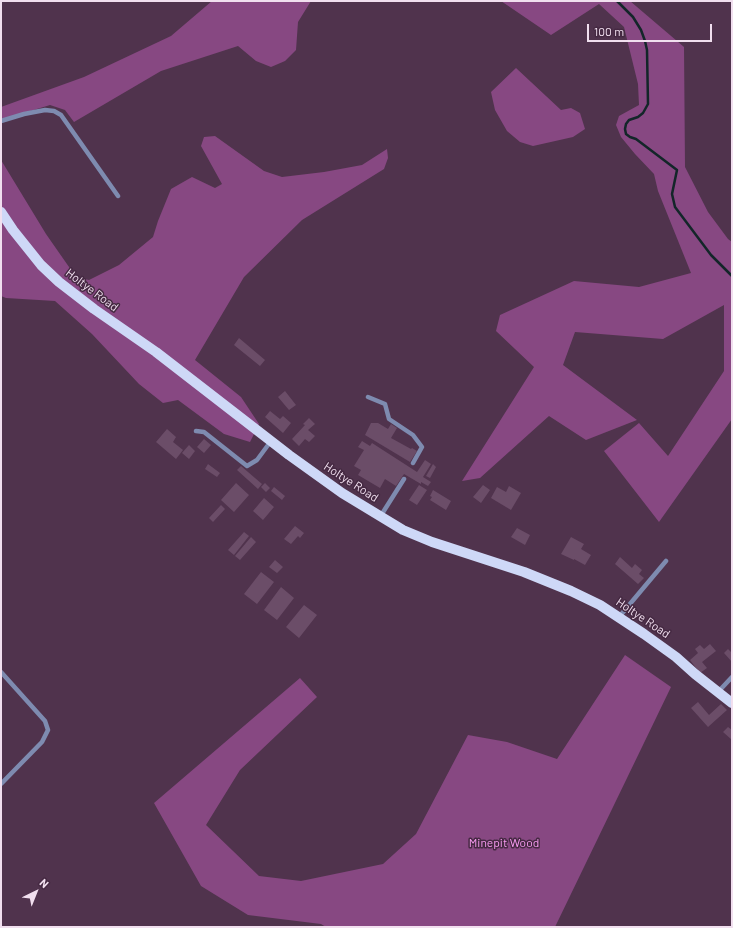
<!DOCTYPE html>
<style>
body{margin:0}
#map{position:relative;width:733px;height:928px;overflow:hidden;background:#50334d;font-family:Barlow,sans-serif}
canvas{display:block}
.frame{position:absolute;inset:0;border:2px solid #f1dfef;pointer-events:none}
.north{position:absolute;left:16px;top:872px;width:40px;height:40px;-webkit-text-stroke:3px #452942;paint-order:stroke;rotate:43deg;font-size:11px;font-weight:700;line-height:16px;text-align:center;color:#f1dfef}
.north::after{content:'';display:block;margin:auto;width:14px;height:18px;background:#f1dfef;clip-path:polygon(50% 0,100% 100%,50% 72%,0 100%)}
.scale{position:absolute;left:587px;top:24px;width:125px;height:18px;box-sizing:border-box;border:2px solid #f1dfef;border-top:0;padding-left:5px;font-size:12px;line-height:14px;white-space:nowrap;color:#f1dfef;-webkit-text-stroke:3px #452942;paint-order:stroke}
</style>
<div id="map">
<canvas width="733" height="928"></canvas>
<div class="frame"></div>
<div class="north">N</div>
<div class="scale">100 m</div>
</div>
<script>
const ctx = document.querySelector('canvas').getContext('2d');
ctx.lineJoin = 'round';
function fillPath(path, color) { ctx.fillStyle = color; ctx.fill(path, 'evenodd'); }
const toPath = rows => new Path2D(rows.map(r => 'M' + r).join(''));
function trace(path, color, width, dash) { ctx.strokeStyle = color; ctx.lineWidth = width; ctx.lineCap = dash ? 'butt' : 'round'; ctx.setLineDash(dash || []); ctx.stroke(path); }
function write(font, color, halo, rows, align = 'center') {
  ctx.font = font + ' Barlow,sans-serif'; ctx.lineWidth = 3; ctx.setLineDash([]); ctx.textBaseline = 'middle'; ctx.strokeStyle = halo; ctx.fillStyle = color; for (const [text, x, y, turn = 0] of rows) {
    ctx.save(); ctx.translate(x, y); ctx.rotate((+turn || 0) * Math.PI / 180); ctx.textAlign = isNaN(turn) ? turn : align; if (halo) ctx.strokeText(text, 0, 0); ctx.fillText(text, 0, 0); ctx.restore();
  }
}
const green = toPath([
 [212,1,311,1,298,22,296,50,285,61,271,67,256,61,238,46,161,71,74,122,65,110,50,105,1,120,1,107,84,77,171,36],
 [501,1,630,1,684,47,685,167,708,212,728,239,732,242,732,419,659,522,604,451,639,423,668,456,724,371,724,305,663,339,575,332,563,365,637,420,586,440,549,416,480,478,462,481,534,367,496,331,500,315,574,281,639,287,691,273,658,191,654,174,635,154,621,137,616,125,619,116,639,105,638,84,624,27,599,4,551,35],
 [516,68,561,110,571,108,580,113,585,129,573,137,533,146,520,142,507,131,495,110,491,92],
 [215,136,264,171,282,177,324,172,362,165,387,149,388,158,384,169,302,220,244,277,195,360,241,397,259,424,250,442,224,434,178,400,163,403,139,384,92,334,55,301,6,298,1,296,1,160,46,234,76,277,89,280,119,265,153,237,158,221,171,189,192,177,215,188,222,184,201,146,204,137],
 [625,655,671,687,555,927,326,927,321,924,248,915,201,886,154,803,300,678,317,697,240,770,206,825,259,876,301,881,383,864,416,834,468,735,507,742,557,759]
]);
const stream = toPath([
 [617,1,633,17,641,30,645,41,647,50,648,104,643,113,638,117,629,120,626,124,625,129,626,134,630,137,636,139,677,170,672,194,675,207,711,255,732,276]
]);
const building = toPath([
 [239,338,265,360,260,366,234,345],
 [285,391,296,405,289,410,278,397],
 [270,411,280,419,283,416,291,423,283,433,265,417],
 [309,418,315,424,308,430,315,436,309,442,305,439,299,446,292,439,305,425,303,424],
 [371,423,378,423,388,429,391,424,397,428,391,438,411,449,412,448,417,451,410,462,365,435],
 [167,429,176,437,173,442,183,450,176,459,156,442],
 [204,439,211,445,204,453,197,447],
 [362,441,370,446,372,443,417,472,425,460,431,464,423,477,431,482,428,486,421,482,421,484,404,474,396,486,385,479,380,488,358,475,361,470,354,466,364,450,358,447],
 [189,445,195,451,189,459,182,453],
 [208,464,220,473,217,477,205,469],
 [433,464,436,467,430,478,426,476],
 [241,466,262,484,258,489,237,470],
 [236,483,249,495,234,512,221,500],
 [265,483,270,488,266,492,261,487],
 [419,485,427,490,417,505,409,500],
 [483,485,490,490,481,503,473,497],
 [509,486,521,493,511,510,491,498,497,487,506,492],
 [274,487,285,496,282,500,271,491],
 [433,490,451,501,446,510,430,500,432,497,430,496],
 [264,498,274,507,263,520,253,511],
 [221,505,225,509,213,522,209,518],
 [295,526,304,533,300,538,298,536,291,544,284,539],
 [517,528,530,535,525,545,511,537],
 [244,532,249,536,234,555,228,550],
 [251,537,256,542,240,560,235,556],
 [571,537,584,544,581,549,591,555,585,565,574,559,574,560,561,554],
 [620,557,632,568,635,564,642,570,639,574,644,578,638,584,615,564],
 [275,560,283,567,277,573,269,567],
 [261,572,274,582,257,604,244,594],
 [281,587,294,598,277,620,264,610],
 [304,605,317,615,299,638,286,627],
 [710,644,716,651,702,662,707,668,700,673,690,660,698,653,695,649,700,645,704,649],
 [728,649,732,653,732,662,724,653],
 [698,702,709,715,721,704,727,710,708,727,691,708],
 [728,727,732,730,732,740,723,732]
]);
const lane = toPath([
 [1,121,24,114,45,110,54,111,61,115,118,196],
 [368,397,385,404,389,419,413,435,422,447,413,463],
 [196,431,204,432,247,466,257,460,271,441],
 [380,517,404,479],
 [619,617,666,561],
 [1,672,45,721,48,730,42,742,1,784],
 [718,692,732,677]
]);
const primary = toPath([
 [1,212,13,230,41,265,59,282,94,309,156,352,289,455,342,493,403,530,432,542,524,572,571,591,600,605,644,634,676,657,695,674,732,703]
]);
const streetNames = [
 ["Holtye Road",92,290,37],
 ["Holtye Road",351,482,33],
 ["Holtye Road",643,618,34]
];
const parkNames = [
 ["Minepit Wood",504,843]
];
fillPath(green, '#874882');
trace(stream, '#132629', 2.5);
fillPath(building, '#6b4d68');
trace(lane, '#7e8bb0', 4.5);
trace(primary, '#ced8f7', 10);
write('12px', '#f1dfef', '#452942', streetNames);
write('12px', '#fb9cf4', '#452942', parkNames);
</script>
